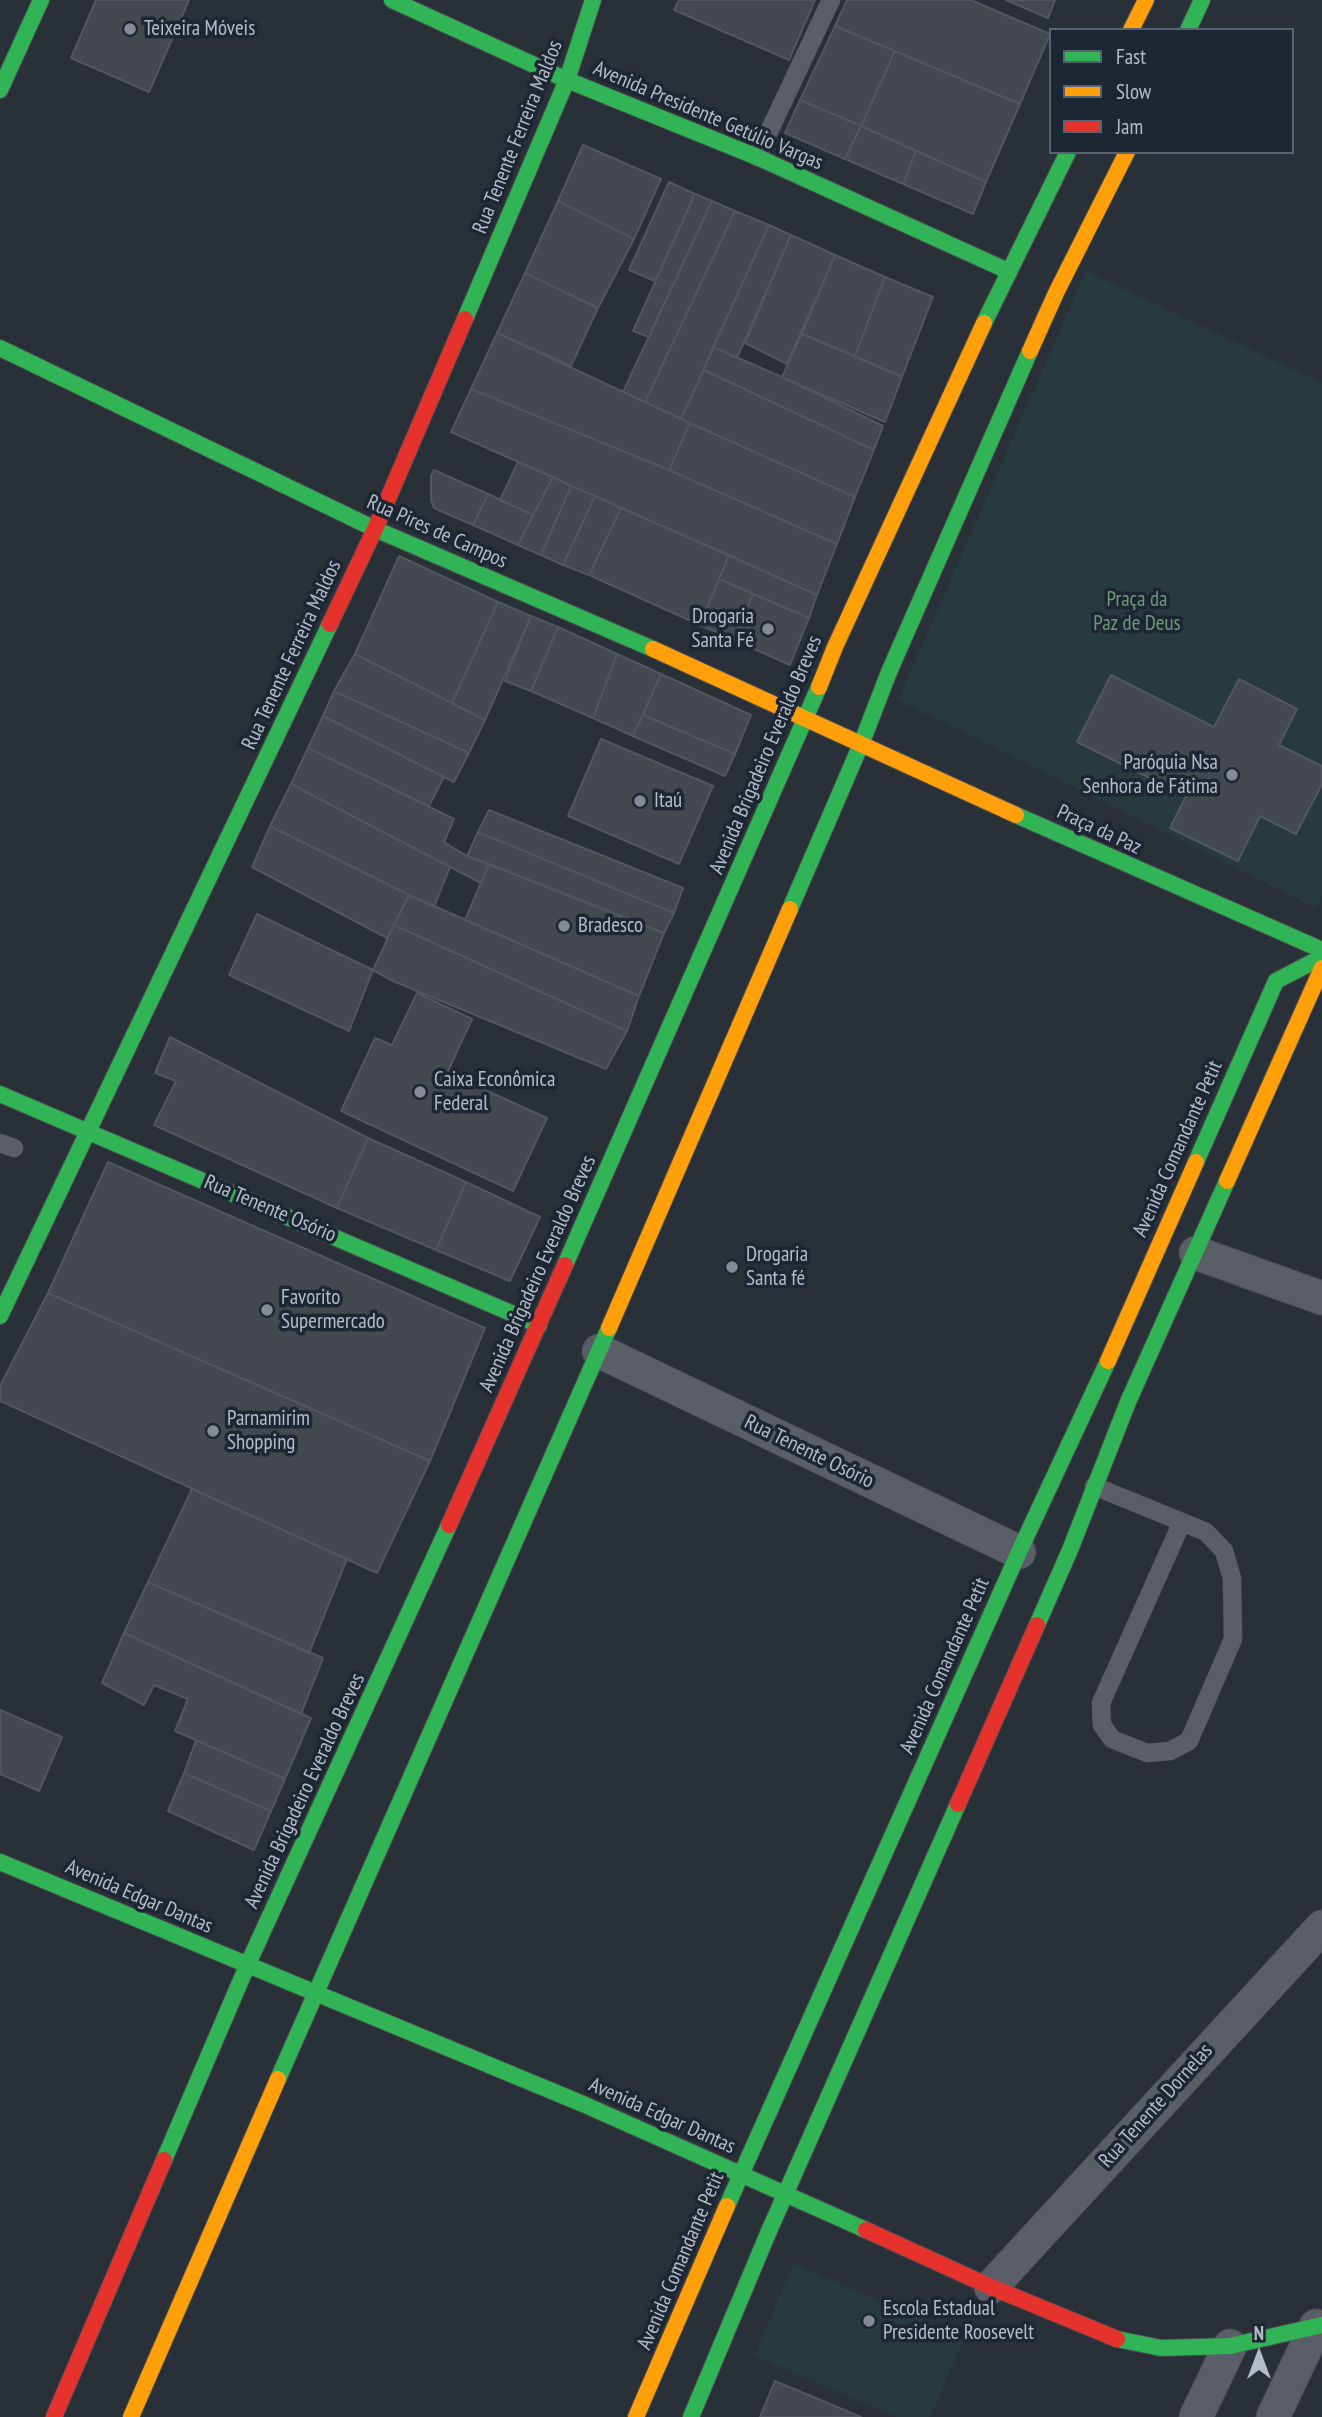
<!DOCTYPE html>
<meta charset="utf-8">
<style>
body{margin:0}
#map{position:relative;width:1322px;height:2417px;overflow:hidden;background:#2a3038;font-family:"PT Sans Narrow",sans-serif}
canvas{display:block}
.legend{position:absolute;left:1049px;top:28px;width:245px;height:126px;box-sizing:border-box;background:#1d2633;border:2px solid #59626f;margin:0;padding:9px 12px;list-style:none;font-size:21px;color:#b4bcc9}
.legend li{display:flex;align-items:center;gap:14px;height:35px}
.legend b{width:35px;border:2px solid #59626f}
.north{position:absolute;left:1224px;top:2319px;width:70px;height:70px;-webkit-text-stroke:5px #1d2633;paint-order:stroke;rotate:0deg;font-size:19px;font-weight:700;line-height:28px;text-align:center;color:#b4bcc9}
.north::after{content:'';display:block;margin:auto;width:24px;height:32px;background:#b4bcc9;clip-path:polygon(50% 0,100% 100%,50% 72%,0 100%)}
</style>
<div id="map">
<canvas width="1322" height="2417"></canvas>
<ul class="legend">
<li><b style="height:9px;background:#30b455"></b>Fast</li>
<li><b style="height:9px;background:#ff9f0a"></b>Slow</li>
<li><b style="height:9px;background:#e5322d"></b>Jam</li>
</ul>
<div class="north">N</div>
</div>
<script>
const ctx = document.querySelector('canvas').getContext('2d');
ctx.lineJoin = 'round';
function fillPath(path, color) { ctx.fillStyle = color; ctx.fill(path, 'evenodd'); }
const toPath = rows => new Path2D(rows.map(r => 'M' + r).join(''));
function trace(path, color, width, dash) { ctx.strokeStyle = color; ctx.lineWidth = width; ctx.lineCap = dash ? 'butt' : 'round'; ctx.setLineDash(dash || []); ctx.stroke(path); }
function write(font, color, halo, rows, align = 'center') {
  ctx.font = font + ' "PT Sans Narrow",sans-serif'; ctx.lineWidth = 7; ctx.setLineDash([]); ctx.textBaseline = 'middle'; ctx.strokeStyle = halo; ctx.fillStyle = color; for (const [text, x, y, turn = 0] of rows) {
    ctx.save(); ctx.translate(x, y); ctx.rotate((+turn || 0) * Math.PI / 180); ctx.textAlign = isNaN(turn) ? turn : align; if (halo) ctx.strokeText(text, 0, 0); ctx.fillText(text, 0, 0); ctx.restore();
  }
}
const green = toPath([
 [1086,271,1322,383,1322,895,1316,908,898,700],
 [793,2264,965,2337,930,2417,897,2417,754,2356]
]);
const building = toPath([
 [96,0,189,0,149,92,71,58,96,0],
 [679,0,815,0,789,60,674,10,679,0],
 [847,0,971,0,1050,34,1020,104,835,26,847,0],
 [1006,0,1055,0,1048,18,1006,0],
 [835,26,895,51,861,126,800,100,835,26],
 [895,51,1020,104,986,182,861,126,895,51],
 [800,100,861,126,845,159,785,133,800,100],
 [861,126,916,151,903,184,845,159,861,126],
 [583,145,661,179,634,239,558,201,583,145],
 [916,151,986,182,973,214,903,184,916,151],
 [669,182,695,194,655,281,629,270,669,182],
 [695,194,712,201,649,337,633,331,695,194],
 [558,201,634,239,598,308,525,273,558,201],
 [712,201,735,211,645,402,623,392,712,201],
 [735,211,769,225,681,419,645,402,735,211],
 [769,225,791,235,737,358,713,347,769,225],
 [791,235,835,255,787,364,745,343,791,235],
 [835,255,885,277,855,356,802,334,835,255],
 [525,273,598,308,571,366,497,333,525,273],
 [885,277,933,297,902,377,855,356,885,277],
 [497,333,690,423,669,470,471,389,497,333],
 [802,334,902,377,885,422,782,377,802,334],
 [713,347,782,377,883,426,874,450,704,370,713,347],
 [704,370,874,450,855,497,681,419,704,370],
 [471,389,669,470,837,544,817,595,451,432,471,389],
 [690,423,855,497,837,544,669,470,690,423],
 [518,462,553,477,533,515,500,500,518,462],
 [434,470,488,494,473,525,434,508,431,500,431,476,434,470],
 [553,477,571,486,541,555,518,545,553,477],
 [571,486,595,496,563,565,541,555,571,486],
 [488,494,533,515,518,545,473,525,488,494],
 [595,496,621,508,589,575,563,565,595,496],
 [621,508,729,555,700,625,589,575,621,508],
 [729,555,817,595,809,618,719,579,729,555],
 [399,556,498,602,452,703,355,654,399,556],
 [719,579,753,594,734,640,700,625,719,579],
 [753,594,809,618,790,665,734,640,753,594],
 [498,602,531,616,485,720,452,703,498,602],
 [531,616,558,627,531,691,505,681,531,616],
 [558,627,617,654,593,718,531,691,558,627],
 [355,654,485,720,469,753,334,691,355,654],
 [617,654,661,674,633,736,593,718,617,654],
 [661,674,751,715,735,754,643,715,661,674],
 [1111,675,1214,727,1239,679,1297,709,1279,745,1322,766,1322,784,1296,834,1260,816,1238,861,1170,828,1186,796,1077,742,1111,675],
 [334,691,469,753,454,782,323,716,334,691],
 [643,715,735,754,725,776,633,736,643,715],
 [323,716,444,777,429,806,308,748,323,716],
 [601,739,713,786,679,864,568,816,601,739],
 [308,748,454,819,444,842,467,856,489,864,481,883,291,784,308,748],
 [291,784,450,867,434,907,270,826,291,784],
 [489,810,683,888,674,913,478,832,489,810],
 [270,826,409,895,387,938,252,867,270,826],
 [478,832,674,913,664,933,467,856,478,832],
 [489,864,664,933,639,996,465,920,489,864],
 [409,895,639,996,627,1031,394,925,409,895],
 [257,914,373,970,349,1031,229,975,257,914],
 [394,925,627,1031,606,1069,393,981,373,970,394,925],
 [417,993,472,1019,447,1073,547,1118,513,1191,341,1111,375,1038,392,1045,417,993],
 [170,1037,368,1138,337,1208,154,1125,176,1081,155,1073,170,1037],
 [368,1138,466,1182,436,1250,337,1208,368,1138],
 [108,1162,485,1328,430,1461,48,1293,108,1162],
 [466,1182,540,1217,510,1281,436,1250,466,1182],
 [48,1293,430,1461,377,1573,0,1401,0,1386,48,1293],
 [192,1489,347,1559,309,1653,148,1582,192,1489],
 [148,1582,323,1658,301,1714,124,1633,148,1582],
 [124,1633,311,1718,285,1779,175,1731,188,1699,154,1685,144,1705,102,1683,124,1633],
 [0,1710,62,1737,39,1791,0,1774,0,1710],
 [196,1740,285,1779,271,1811,184,1773,196,1740],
 [184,1773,271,1811,254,1850,168,1811,184,1773],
 [775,2381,861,2417,760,2417,775,2381]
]);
const lane = toPath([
 [757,157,831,0],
 [0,1143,14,1148],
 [1094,1486,1182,1522,1206,1532,1224,1551,1232,1578,1233,1639,1189,1741,1170,1751,1147,1753,1112,1739,1102,1725,1101,1703,1182,1522]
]);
const street = toPath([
 [1196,1253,1322,1298],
 [599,1351,1019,1552],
 [991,2287,1322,1927],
 [1196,2417,1230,2346],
 [1273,2417,1316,2326]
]);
const fast = toPath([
 [392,0,567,80,757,157,1008,271],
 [1188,30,1202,0],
 [0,90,41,0],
 [465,319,567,80,593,0],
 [984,323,1068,152],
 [0,348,375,529,653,649],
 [1016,815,1322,950],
 [790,909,862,742,889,672,1030,351],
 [0,1094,539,1325],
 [1196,1162,1276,981,1322,957],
 [565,1265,819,687],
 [0,1316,330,624],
 [1037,1625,1070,1550,1128,1402,1227,1181],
 [0,1862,583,2104,866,2230],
 [278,2079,609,1328],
 [164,2160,247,1966,449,1525],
 [727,2206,1019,1552,1108,1361],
 [1117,2339,1161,2348,1230,2346,1322,2325],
 [691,2417,769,2231,958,1804]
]);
const slow = toPath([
 [1131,30,1146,0],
 [1030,351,1056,293,1127,152],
 [653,649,1016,815],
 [819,687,835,647,984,323],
 [1227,1181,1322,968],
 [609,1328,790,909],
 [1108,1361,1196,1162],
 [131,2417,278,2079],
 [636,2417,727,2206]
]);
const jam = toPath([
 [330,624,375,529,465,319],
 [449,1525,565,1265],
 [958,1804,1037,1625],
 [866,2230,991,2287,1117,2339],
 [54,2417,164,2160]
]);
const markers = [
 [130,29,7,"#848b96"],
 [768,629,7,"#848b96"],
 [1232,775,7,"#848b96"],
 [640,801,7,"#848b96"],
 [564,926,7,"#848b96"],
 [420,1092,7,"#848b96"],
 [732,1267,7,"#848b96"],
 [267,1310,7,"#848b96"],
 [213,1431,7,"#848b96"],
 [869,2321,7,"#848b96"]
];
const poiNames = [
 ["Teixeira Móveis",144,29],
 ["Drogaria",754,617,"right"],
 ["Santa Fé",754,641,"right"],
 ["Paróquia Nsa",1218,763,"right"],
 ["Senhora de Fátima",1218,787,"right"],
 ["Itaú",654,801],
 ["Bradesco",578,926],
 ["Caixa Econômica",434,1080],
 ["Federal",434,1104],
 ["Drogaria",746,1255],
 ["Santa fé",746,1279],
 ["Favorito",281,1298],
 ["Supermercado",281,1322],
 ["Parnamirim",227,1419],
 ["Shopping",227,1443],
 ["Escola Estadual",883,2309],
 ["Presidente Roosevelt",883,2333]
];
const streetNames = [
 ["Avenida Presidente Getúlio Vargas",708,116,23],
 ["Rua Tenente Ferreira Maldos",518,137,-68],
 ["Rua Pires de Campos",437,532,24],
 ["Rua Tenente Ferreira Maldos",292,655,-65],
 ["Avenida Brigadeiro Everaldo Breves",766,755,-67],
 ["Praça da Paz",1099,830,25],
 ["Avenida Comandante Petit",1178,1149,-66],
 ["Rua Tenente Osório",270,1209,23],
 ["Avenida Brigadeiro Everaldo Breves",538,1274,-66],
 ["Rua Tenente Osório",809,1452,26],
 ["Avenida Comandante Petit",945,1666,-66],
 ["Avenida Brigadeiro Everaldo Breves",305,1791,-65],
 ["Avenida Edgar Dantas",139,1897,23],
 ["Rua Tenente Dornelas",1156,2106,-48],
 ["Avenida Edgar Dantas",662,2116,24],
 ["Avenida Comandante Petit",681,2261,-67]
];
const parkNames = [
 ["Praça da",1137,600],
 ["Paz de Deus",1137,624]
];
fillPath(green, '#273a3e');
fillPath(building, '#444950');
trace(building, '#52575f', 2);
trace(lane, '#484c53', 19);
trace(street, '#484c53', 35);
trace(fast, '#484c53', 18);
trace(slow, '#484c53', 18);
trace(jam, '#484c53', 18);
trace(lane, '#5a5e66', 18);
trace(street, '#5a5e66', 33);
trace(fast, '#30b455', 16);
trace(slow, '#ff9f0a', 16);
trace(jam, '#e5322d', 16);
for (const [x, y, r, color] of markers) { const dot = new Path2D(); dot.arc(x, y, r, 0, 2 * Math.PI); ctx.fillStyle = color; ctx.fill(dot); trace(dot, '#1d2633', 2.5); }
write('21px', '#b4bcc9', '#1d2633', poiNames, 'left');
write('21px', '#b4bcc9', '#1d2633', streetNames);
write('21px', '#6b9a76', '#1d2633', parkNames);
</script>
